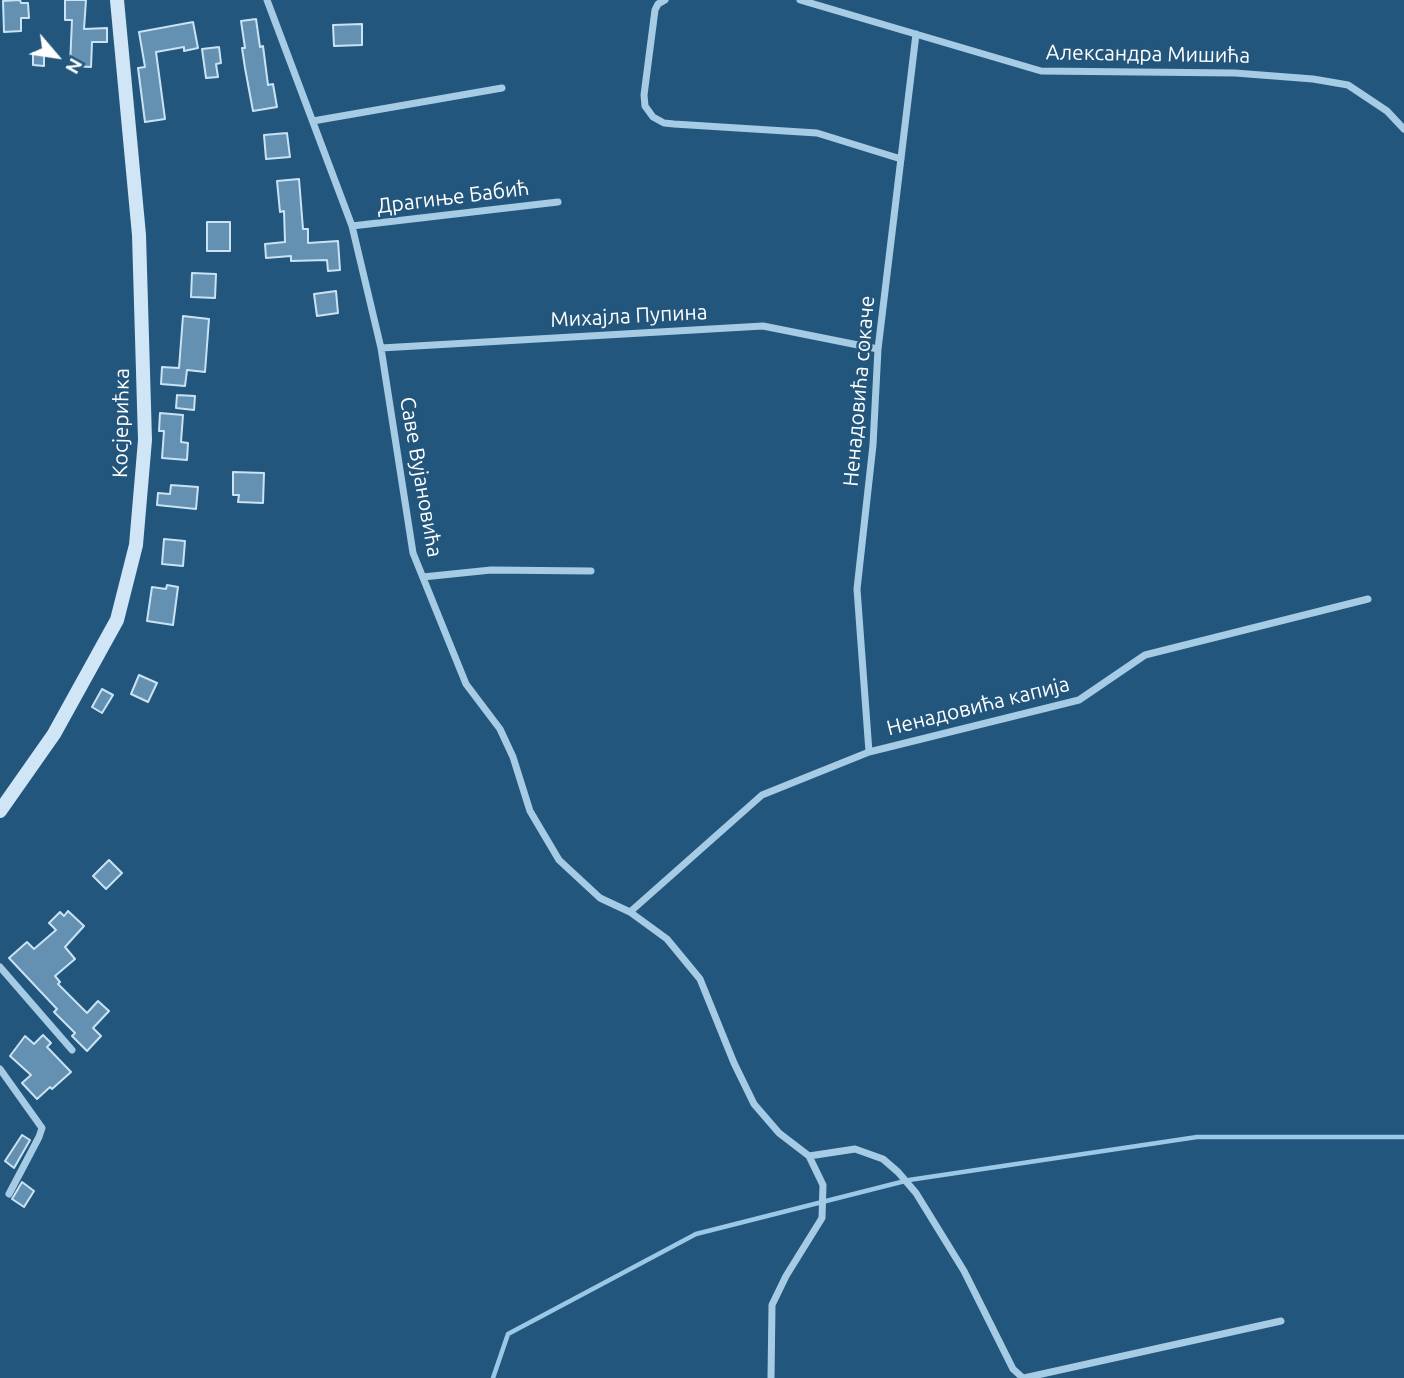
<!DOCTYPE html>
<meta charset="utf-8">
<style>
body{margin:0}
#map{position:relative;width:1404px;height:1378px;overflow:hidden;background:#23567c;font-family:Ubuntu,sans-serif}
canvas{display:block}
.north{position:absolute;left:21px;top:21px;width:70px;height:70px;-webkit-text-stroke:5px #23567c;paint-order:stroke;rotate:119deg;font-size:19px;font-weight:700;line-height:28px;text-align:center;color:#fff}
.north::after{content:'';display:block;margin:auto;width:24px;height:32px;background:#fff;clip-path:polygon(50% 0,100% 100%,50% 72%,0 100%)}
</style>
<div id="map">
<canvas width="1404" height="1378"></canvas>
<div class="north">N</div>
</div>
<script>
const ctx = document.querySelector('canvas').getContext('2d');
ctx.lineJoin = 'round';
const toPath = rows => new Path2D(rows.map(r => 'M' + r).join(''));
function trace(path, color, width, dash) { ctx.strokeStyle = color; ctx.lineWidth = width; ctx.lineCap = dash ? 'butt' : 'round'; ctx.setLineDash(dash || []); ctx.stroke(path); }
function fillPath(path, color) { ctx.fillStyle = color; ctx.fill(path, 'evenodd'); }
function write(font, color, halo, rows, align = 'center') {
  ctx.font = font + ' Ubuntu,sans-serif'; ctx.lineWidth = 5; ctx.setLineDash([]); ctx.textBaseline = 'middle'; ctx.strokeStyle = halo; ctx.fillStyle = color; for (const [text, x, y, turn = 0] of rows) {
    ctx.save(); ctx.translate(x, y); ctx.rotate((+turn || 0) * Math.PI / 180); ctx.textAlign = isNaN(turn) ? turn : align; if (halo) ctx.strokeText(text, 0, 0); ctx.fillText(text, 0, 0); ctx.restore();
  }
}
const stream = toPath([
 [493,1378,508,1334,696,1234,909,1180,1197,1137,1404,1137]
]);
const building = toPath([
 [20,0,21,3,28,3,29,18,21,18,21,31,4,32,3,1,20,0],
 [65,0,86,0,84,29,107,28,107,42,92,42,91,67,70,66,72,20,65,20,65,0],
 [256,19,260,47,263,46,268,85,273,84,277,107,253,111,245,68,242,48,245,48,241,21,256,19],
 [193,22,198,48,184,51,184,47,156,52,165,119,145,122,138,68,145,67,139,32,193,22],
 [362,24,362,45,334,46,333,25,362,24],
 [219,47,221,63,216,64,218,77,206,78,202,49,219,47],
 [33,53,44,53,44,66,33,65,33,53],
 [287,133,290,157,266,159,264,135,287,133],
 [299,179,303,229,308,229,308,243,338,241,340,270,328,271,327,260,291,261,291,256,266,258,265,244,285,242,284,211,280,212,277,181,299,179],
 [207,222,230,222,230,251,207,251,207,222],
 [192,273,216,274,215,298,191,297,192,273],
 [336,291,338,313,317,316,314,294,336,291],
 [183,316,209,319,205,372,187,370,185,386,161,384,162,367,179,368,183,316],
 [177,395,195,396,194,410,176,408,177,395],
 [160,413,183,415,181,442,188,443,187,460,162,458,164,431,159,431,160,413],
 [233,472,264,473,263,503,238,502,239,495,233,495,233,472],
 [171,485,198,487,196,509,157,505,158,493,170,494,171,485],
 [164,539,185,541,183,566,162,564,164,539],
 [167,585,178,587,173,625,147,621,152,587,166,589,167,585],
 [139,675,157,683,148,702,131,694,139,675],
 [102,689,113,695,102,713,92,707,102,689],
 [109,860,122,873,106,889,93,876,109,860],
 [68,911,84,926,65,947,75,959,55,976,60,982,58,984,87,1013,98,1001,109,1011,93,1028,101,1036,87,1051,72,1036,75,1033,54,1012,57,1009,9,958,27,942,34,949,56,930,49,923,60,912,64,916,68,911],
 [43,1035,51,1043,47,1047,71,1072,52,1089,50,1087,37,1099,22,1083,31,1075,10,1056,25,1036,34,1044,43,1035],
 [22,1135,30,1140,14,1168,5,1161,22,1135],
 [22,1182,34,1191,24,1207,12,1199,22,1182]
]);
const street = toPath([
 [267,0,352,226,381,348,413,553,466,684,500,729,513,757,530,811,559,860,600,898,630,912,667,939,700,979,734,1063,754,1104,779,1133,809,1156,823,1185,822,1218,786,1276,772,1305,771,1378],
 [665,0,658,4,655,10,644,95,645,106,653,117,664,123,674,124,817,133,901,159],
 [800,0,1041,71,1235,73,1313,79,1348,85,1387,111,1404,129],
 [313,121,502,88],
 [352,226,558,202],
 [381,348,763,326,878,349],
 [423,577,491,570,591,571],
 [869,752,857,589,873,445,878,349,916,34],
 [630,912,762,795,869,752,1079,700,1145,655,1368,599],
 [0,967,72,1050],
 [0,1069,42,1128,39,1137,9,1194],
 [809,1156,855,1149,883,1159,898,1172,916,1193,964,1271,1013,1369,1023,1378],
 [1024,1378,1281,1321]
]);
const secondary = toPath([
 [0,811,54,734,117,620,136,545,145,440,139,235,117,0]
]);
const streetNames = [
 ["Александра Мишића",1148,54,1],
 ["Драгиње Бабић",453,197,-7],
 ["Михајла Пупина",629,316,-3],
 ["Ненадовића сокаче",859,391,-85],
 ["Косјерићка",121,423,-89],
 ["Саве Вујановића",421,477,80],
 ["Ненадовића капија",978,706,-14]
];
trace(stream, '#9ac8e6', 4.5);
fillPath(building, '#6491b1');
trace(building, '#c9e3f4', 2);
trace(street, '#a6cce5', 7);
trace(secondary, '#d0e5f5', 14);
write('21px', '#fff', '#23567c', streetNames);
</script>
